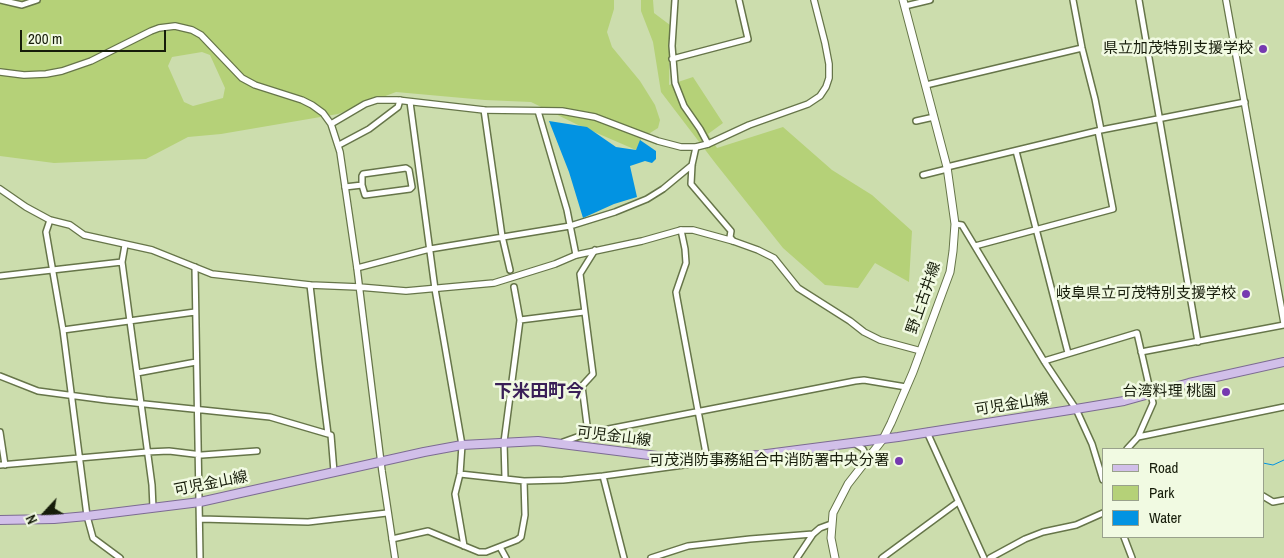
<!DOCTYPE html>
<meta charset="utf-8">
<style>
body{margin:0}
#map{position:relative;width:1284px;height:558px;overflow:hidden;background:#ccddad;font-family:"Archivo Narrow",sans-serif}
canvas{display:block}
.legend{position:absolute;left:1102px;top:448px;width:162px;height:90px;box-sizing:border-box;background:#f1fae2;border:1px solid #99a18c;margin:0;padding:6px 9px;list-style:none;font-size:15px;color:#161c0a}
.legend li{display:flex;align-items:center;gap:10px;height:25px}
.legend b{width:25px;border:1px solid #99a18c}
.north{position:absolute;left:20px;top:488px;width:50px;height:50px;-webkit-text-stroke:4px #f1fae2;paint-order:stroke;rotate:245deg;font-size:14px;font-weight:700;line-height:20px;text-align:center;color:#161c0a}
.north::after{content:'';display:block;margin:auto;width:18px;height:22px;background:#161c0a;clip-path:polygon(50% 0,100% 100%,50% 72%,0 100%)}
.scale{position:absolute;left:20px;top:30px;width:146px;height:22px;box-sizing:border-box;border:2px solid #161c0a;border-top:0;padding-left:6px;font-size:15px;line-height:18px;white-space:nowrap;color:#161c0a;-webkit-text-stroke:4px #f1fae2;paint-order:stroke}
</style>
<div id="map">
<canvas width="1284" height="558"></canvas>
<ul class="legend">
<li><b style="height:6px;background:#d1bfe9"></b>Road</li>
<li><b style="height:14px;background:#b5d178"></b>Park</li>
<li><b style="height:14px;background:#0293e2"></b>Water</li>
</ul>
<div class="north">N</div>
<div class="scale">200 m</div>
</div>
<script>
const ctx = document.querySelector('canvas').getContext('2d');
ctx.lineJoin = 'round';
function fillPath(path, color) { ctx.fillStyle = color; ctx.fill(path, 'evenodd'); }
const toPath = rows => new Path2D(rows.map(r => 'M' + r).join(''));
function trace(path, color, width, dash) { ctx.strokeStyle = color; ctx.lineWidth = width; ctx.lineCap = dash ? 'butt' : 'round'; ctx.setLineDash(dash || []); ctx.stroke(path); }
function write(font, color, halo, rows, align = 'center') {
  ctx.font = font + ' "Archivo Narrow","Noto Sans JP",sans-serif'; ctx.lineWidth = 5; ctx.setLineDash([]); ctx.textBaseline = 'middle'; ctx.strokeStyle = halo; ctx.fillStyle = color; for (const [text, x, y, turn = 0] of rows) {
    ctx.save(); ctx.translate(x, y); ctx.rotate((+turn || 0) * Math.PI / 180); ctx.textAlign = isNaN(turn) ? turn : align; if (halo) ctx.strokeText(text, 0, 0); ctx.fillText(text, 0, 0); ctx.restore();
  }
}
const green = toPath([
 [0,0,614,0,614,9,607,32,612,47,640,81,655,105,660,120,658,128,642,138,636,150,576,124,531,102,485,100,396,92,338,114,221,134,188,137,146,159,54,163,0,156],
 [202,52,210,55,225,88,223,98,193,106,184,102,168,66,172,57],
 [641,0,653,0,654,13,670,25,669,85,693,77,723,123,708,134,717,148,783,127,832,170,872,195,912,231,909,282,875,263,858,288,825,285,783,248,716,164,661,92,653,42,641,11]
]);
const water = toPath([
 [549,121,587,127,616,147,636,150,640,140,656,151,656,159,652,163,645,161,630,166,637,197,614,204,583,218,569,172]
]);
const stream = toPath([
 [1263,463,1273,465,1284,460]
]);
const minor = toPath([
 [0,0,22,5,37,0],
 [675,0,672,46,675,83,684,106,700,129,708,144],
 [1073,0,1082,48,1095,99,1101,130],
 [1139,0,1198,342],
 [905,6,930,0],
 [672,59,748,39,739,0],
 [926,85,1082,48],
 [410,102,435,289,462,445,460,474,455,494,464,546],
 [484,110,502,236,510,270],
 [538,111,567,210,576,255],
 [916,121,934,117],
 [339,145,369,129,398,107,400,100],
 [696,147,692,165,691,184,731,231,730,237,733,241],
 [1016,151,1068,353],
 [947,167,1101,130,1245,102],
 [923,175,947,169],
 [345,187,362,185,365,195,410,189,412,187,409,170,406,168,363,174,362,176,362,185],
 [50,220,46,232,63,330,87,516,93,538,120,558],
 [955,224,962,225,1044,361,1076,409,1092,444,1103,480],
 [125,245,122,262,152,485,153,508],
 [975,246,1113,209,1098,131],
 [195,267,200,558],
 [357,268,430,249,570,226,615,212,647,199,663,189,692,165],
 [0,276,122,262],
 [310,285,319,363,328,434,331,435,334,472],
 [520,320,584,312],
 [63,330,195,312],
 [1141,352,1284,325],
 [1044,361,1137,333,1153,403,1138,437,1127,449],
 [137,373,196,362],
 [0,376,38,391,106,400,270,417,328,434],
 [0,432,5,465],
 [927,432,984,558],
 [588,433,582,386,593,374,580,274,595,250],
 [1138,437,1284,407],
 [563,442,588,433,855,381,864,380,906,387],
 [854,443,863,449,868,459],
 [0,465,147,452,169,451,202,455,257,451],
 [460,474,524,481,563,480,603,476,691,464,707,459,677,298,676,292,686,263,685,249,681,230],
 [603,476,624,558],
 [505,478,504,442,520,320,514,287],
 [1263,496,1273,502,1284,500],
 [201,519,308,522,387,513],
 [1124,537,1132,558],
 [392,539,428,531,479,552,486,552,517,540,521,537,525,515,524,481],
 [500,547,506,558],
 [651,558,688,546,750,539,813,534],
 [797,558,813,534,820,528,831,524],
 [882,558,958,502],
 [990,558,1025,539,1043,532,1076,525,1103,513]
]);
const tertiary = toPath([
 [1226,0,1284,323],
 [0,72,24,75,46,74,62,71,91,61,151,31,159,28,175,26,192,30,201,35,242,78,255,85,302,100,312,105,323,113,331,124,340,152,357,268,382,471,395,558],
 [331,124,365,104,377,100,397,100,484,110,562,111,595,117,658,141,681,147,696,147,708,144,749,125,808,104,820,96,826,87,829,78,829,64,825,43,814,0],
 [0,189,26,207,50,220,70,225,84,235,152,250,212,274,310,285,359,287,406,291,494,283,555,264,576,255,642,241,681,230,693,230,733,241,758,250,774,258,798,288,850,321,864,332,880,340,921,351]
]);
const secondary = toPath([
 [835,558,831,538,833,513,848,484,883,439,891,423,913,372,950,272,953,251,955,224,947,167,903,0]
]);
const primary = toPath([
 [0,520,54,519,87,516,200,502,424,452,462,445,538,441,657,456,707,459,759,455,898,437,1076,409,1124,401,1189,383,1284,362]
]);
const markers = [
 [1263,49,5,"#763ab0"],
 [1246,294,5,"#763ab0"],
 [1226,392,5,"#763ab0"],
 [899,461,5,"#763ab0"]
];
const poiNames = [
 ["県立加茂特別支援学校",1253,49],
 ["岐阜県立可茂特別支援学校",1236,294],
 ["台湾料理 桃園",1216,392],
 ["可茂消防事務組合中消防署中央分署",889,461]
];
const streetNames = [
 ["野上古井線",924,298,-71],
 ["可児金山線",1012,405,-9],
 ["可児金山線",614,437,7],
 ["可児金山線",211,484,-11]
];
const quarterNames = [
 ["下米田町今",539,392]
];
fillPath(green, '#b5d178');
fillPath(water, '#0293e2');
trace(stream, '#0293e2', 1);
trace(minor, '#667549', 8);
trace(tertiary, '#667549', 8);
trace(secondary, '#667549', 9);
trace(primary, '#7c6b92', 10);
trace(minor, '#fff', 5);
trace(tertiary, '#fff', 5.5);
trace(secondary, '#fff', 7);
trace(primary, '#d1bfe9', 8);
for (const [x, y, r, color] of markers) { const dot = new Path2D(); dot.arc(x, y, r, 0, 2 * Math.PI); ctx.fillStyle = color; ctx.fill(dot); trace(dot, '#f1fae2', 2); }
write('15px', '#161c0a', '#f1fae2', poiNames, 'right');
write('15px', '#161c0a', '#f1fae2', streetNames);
write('bold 18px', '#3a1f57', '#f1fae2', quarterNames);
</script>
